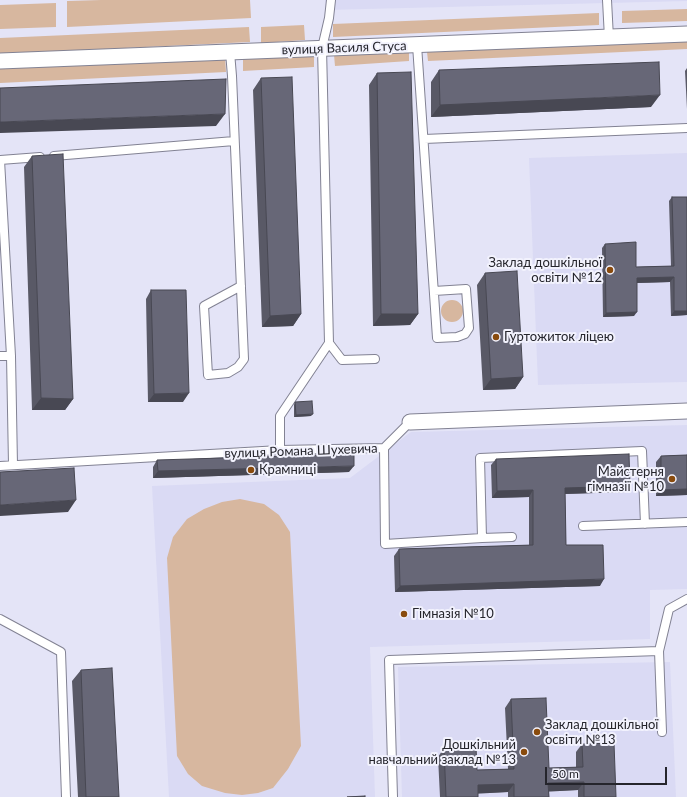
<!DOCTYPE html>
<meta charset="utf-8">
<style>
body{margin:0}
#map{position:relative;width:687px;height:797px;overflow:hidden;background:#e4e4f7;font-family:Lato,sans-serif}
canvas{display:block}
.scale{position:absolute;left:545px;top:767px;width:122px;height:18px;box-sizing:border-box;border:2px solid #25252c;border-top:0;padding-left:5px;font-size:12px;line-height:14px;white-space:nowrap;color:#25252c;-webkit-text-stroke:3px #f2f2fd;paint-order:stroke}
</style>
<div id="map">
<canvas width="687" height="797"></canvas>
<div class="scale">50 m</div>
</div>
<script>
const ctx = document.querySelector('canvas').getContext('2d');
ctx.lineJoin = 'round';
function fillPath(path, color) { ctx.fillStyle = color; ctx.fill(path, 'evenodd'); }
const toPath = rows => new Path2D(rows.map(r => 'M' + r).join(''));
function trace(path, color, width, dash) { ctx.strokeStyle = color; ctx.lineWidth = width; ctx.lineCap = dash ? 'butt' : 'round'; ctx.setLineDash(dash || []); ctx.stroke(path); }
function write(font, color, halo, rows, align = 'center') {
  ctx.font = font + ' Lato,sans-serif'; ctx.lineWidth = 4; ctx.setLineDash([]); ctx.textBaseline = 'middle'; ctx.strokeStyle = halo; ctx.fillStyle = color; for (const [text, x, y, turn = 0] of rows) {
    ctx.save(); ctx.translate(x, y); ctx.rotate((+turn || 0) * Math.PI / 180); ctx.textAlign = isNaN(turn) ? turn : align; if (halo) ctx.strokeText(text, 0, 0); ctx.fillText(text, 0, 0); ctx.restore();
  }
}
const built = toPath([
 [325,0,687,0,687,1,326,10],
 [687,153,687,382,538,385,529,158],
 [687,425,687,589,650,590,650,639,370,647,375,797,169,797,152,486,350,478,411,432],
 [670,662,676,797,402,797,398,667]
]);
const green = toPath([
 [101,0,250,0,251,18,67,27,67,1],
 [56,3,56,27,0,29,0,5],
 [687,9,687,21,622,23,622,11],
 [599,13,599,25,333,37,333,24],
 [304,25,305,40,261,43,261,27],
 [249,27,250,42,0,54,0,38],
 [687,41,687,49,428,61,427,52],
 [409,51,409,61,335,66,334,55],
 [314,55,314,67,243,71,243,57],
 [225,57,226,72,0,83,0,67],
 '441 311a11 11 0 1 1 22 0a11 11 0 1 1-22 0Z',
 [240,499,264,504,279,515,290,532,301,746,288,769,273,788,258,793,242,795,225,793,202,786,188,774,177,756,167,558,173,537,187,519,204,509,222,502]
]);
const lane = toPath([
 [607,0,609,38],
 [417,45,437,338,457,337,465,334,469,328,466,289,434,291],
 [230,52,232,76,244,359,238,367,228,373,208,375,204,306,241,286],
 [424,139,687,128],
 [54,156,234,141],
 [329,343,342,360,375,359],
 [0,356,11,356],
 [384,448,385,544,482,538],
 [280,450,280,416,329,343,322,48,329,18,331,0],
 [13,465,11,356,0,160,40,157],
 [0,466,280,450,384,448,410,422],
 [583,526,687,522],
 [512,537,482,538,480,458,642,451,645,524],
 [0,619,61,652,66,797],
 [659,651,662,732],
 [393,797,389,660,659,651,669,609,687,599]
]);
const street = toPath([
 [0,61,687,34],
 [410,422,687,411]
]);
const wall = toPath([
 [687,68,687,109,685,71],
 [439,70,651,107,431,117,431,82],
 [377,73,418,314,410,325,373,326,369,85],
 [261,78,301,314,293,326,262,327,253,90],
 [32,156,73,399,65,410,32,410,24,167],
 [672,197,687,315,671,316,670,282,637,283,634,316,603,317,602,248,605,244,636,267,671,266,669,201],
 [485,273,523,377,515,389,483,390,477,285],
 [151,290,183,402,148,402,146,299],
 [295,402,311,416,294,417,294,405],
 [687,455,687,495,656,496,656,462,661,456],
 [496,459,630,486,626,492,565,494,566,545,600,586,395,592,394,556,399,549,529,545,529,497,492,498,491,465],
 [157,460,349,472,153,478,153,467],
 [81,670,119,797,78,797,72,681],
 [511,699,549,768,576,767,576,752,582,744,616,797,578,797,578,790,549,791,549,797,508,797,508,792,478,793,478,797,440,797,438,757,444,748,477,770,508,769,505,708]
]);
const shadedWall = toPath([
 [660,95,651,107,431,117,440,105],
 [225,114,216,126,0,133,0,122],
 [674,277,670,282,634,283,637,278],
 [674,311,687,311,687,315,671,316],
 [637,312,634,316,603,317,606,313],
 [301,314,293,326,262,327,270,316],
 [381,314,418,314,410,325,373,326],
 [523,377,515,389,483,390,491,379],
 [189,393,183,402,148,402,154,394],
 [41,398,73,399,65,410,32,410],
 [313,414,311,416,294,417,296,415],
 [354,466,349,472,153,478,158,471],
 [630,486,626,492,561,494,565,488],
 [687,489,687,495,656,496,661,490],
 [533,490,529,497,492,498,497,491],
 [76,500,68,512,0,516,0,505],
 [604,579,600,586,395,592,400,586],
 [584,782,578,790,542,792,548,783],
 [514,784,508,792,472,794,478,785]
]);
const building = toPath([
 [659,62,660,95,440,105,439,70,659,62],
 [411,72,418,314,381,314,377,73,411,72],
 [292,77,301,314,270,316,261,78,292,77],
 [226,79,225,114,0,122,0,88,226,79],
 [63,154,73,399,41,398,32,156,63,154],
 [672,197,687,197,687,311,674,311,674,277,637,278,637,312,606,313,605,244,636,242,636,267,674,266,672,197],
 [517,271,523,377,491,379,485,273,517,271],
 [151,290,186,290,189,393,154,394,151,290],
 [312,401,313,414,296,415,295,402,312,401],
 [354,454,354,466,158,471,157,460,354,454],
 [629,454,630,486,565,488,566,545,603,545,604,579,400,586,399,549,533,545,533,490,497,491,496,459,629,454],
 [687,455,687,489,661,490,661,456,687,455],
 [74,468,76,500,0,505,0,472,74,468],
 [112,668,119,797,86,797,81,670,112,668],
 [546,698,549,768,583,767,582,744,614,743,616,797,584,797,584,782,548,783,549,797,514,797,514,784,478,785,478,797,446,797,444,748,476,747,477,770,514,769,511,699,546,698],
 [365,796,365,797,347,797,365,796]
]);
const markers = [
 [610,270,4,"#894b0d"],
 [496,337,4,"#894b0d"],
 [251,470,4,"#894b0d"],
 [672,479,4,"#894b0d"],
 [404,614,4,"#894b0d"],
 [537,732,4,"#894b0d"],
 [524,752,4,"#894b0d"]
];
const streetNames = [
 ["вулиця Василя Стуса",344,48,-2],
 ["вулиця Романа Шухевича",301,451,-2]
];
const poiNames = [
 ["Заклад дошкільної",602,263,"right"],
 ["освіти №12",602,278,"right"],
 ["Гуртожиток ліцею",504,337],
 ["Крамниці",259,470],
 ["Майстерня",664,472,"right"],
 ["гімназії №10",664,487,"right"],
 ["Гімназія №10",412,614],
 ["Заклад дошкільної",545,725],
 ["освіти №13",545,740],
 ["Дошкільний",516,745,"right"],
 ["навчальний заклад №13",516,760,"right"]
];
fillPath(built, '#dadaf4');
fillPath(green, '#d7b79f');
trace(lane, '#828293', 10);
trace(street, '#828293', 17);
trace(lane, '#fff', 8);
trace(street, '#fff', 15);
fillPath(wall, '#595966');
fillPath(shadedWall, '#484853');
fillPath(building, '#676777');
trace(building, '#484853', 1);
for (const [x, y, r, color] of markers) { const dot = new Path2D(); dot.arc(x, y, r, 0, 2 * Math.PI); ctx.fillStyle = color; ctx.fill(dot); trace(dot, '#f2f2fd', 1.5); }
write('13px', '#25252c', '#f2f2fd', streetNames);
write('13px', '#25252c', '#f2f2fd', poiNames, 'left');
</script>
